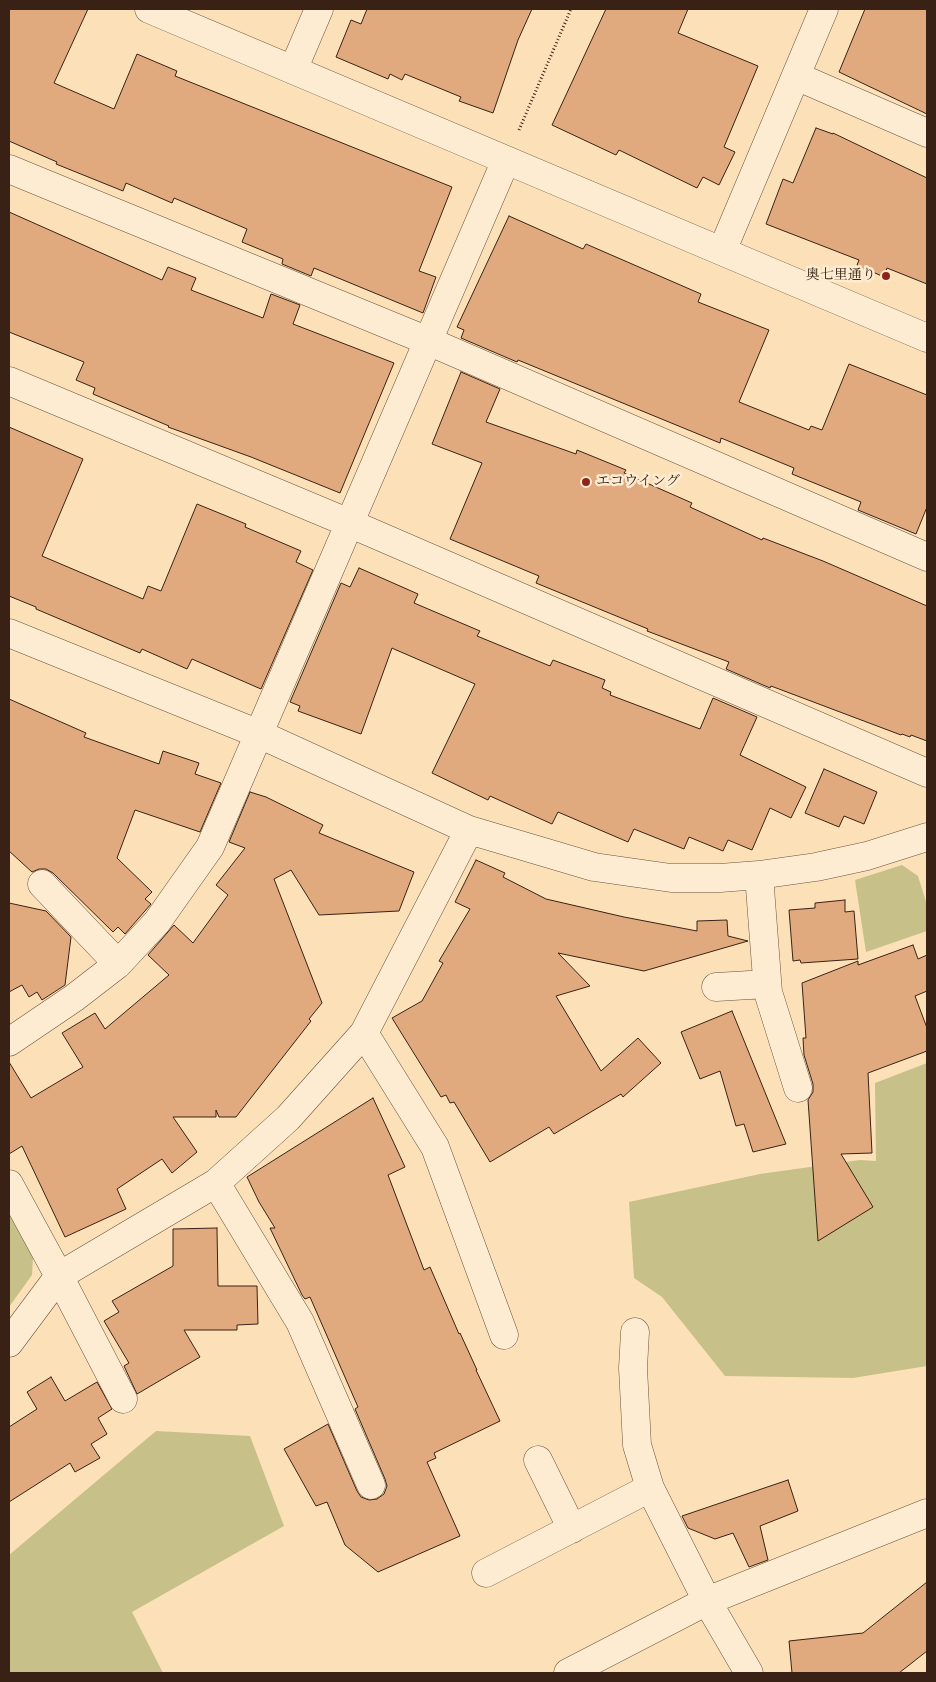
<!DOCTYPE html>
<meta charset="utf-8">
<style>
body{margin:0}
#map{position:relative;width:936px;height:1682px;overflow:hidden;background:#fce1b8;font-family:"IM FELL Great Primer",serif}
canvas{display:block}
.frame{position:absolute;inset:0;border:10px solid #3a2115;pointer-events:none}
</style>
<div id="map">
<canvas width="936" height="1682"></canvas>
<div class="frame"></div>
</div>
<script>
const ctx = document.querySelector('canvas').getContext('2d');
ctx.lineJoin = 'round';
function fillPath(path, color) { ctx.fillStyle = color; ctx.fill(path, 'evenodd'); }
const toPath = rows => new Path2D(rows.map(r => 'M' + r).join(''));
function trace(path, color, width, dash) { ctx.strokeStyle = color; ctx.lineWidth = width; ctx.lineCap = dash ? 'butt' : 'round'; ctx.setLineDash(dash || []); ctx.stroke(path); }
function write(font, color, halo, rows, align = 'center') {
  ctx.font = font + ' "IM FELL Great Primer","Noto Serif JP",serif'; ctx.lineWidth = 5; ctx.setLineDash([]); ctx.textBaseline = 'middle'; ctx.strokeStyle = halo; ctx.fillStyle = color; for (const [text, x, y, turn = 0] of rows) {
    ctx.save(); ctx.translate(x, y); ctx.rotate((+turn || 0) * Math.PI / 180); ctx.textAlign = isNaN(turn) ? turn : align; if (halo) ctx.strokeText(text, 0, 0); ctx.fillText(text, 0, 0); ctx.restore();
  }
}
const green = toPath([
 [902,865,918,876,927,905,927,931,866,952,855,880],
 [927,1063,927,1366,853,1378,725,1376,662,1297,634,1278,629,1202,760,1174,860,1160,876,1161,875,1083],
 [9,1212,33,1256,32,1275,9,1307],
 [156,1431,250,1436,284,1526,132,1612,163,1673,9,1673,9,1555]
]);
const building = toPath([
 [9,9,88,9,54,83,114,109,137,54,177,71,175,76,452,187,419,271,436,277,423,313,314,268,311,276,282,264,283,259,242,242,247,229,174,198,172,203,126,183,123,191,56,164,57,162,9,141,9,9],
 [367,9,532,9,518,40,493,113,459,101,461,97,405,74,402,80,390,74,388,79,336,57,351,20,361,24,367,9],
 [606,9,688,9,678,33,758,66,724,147,735,152,719,185,703,177,697,188,619,150,616,155,552,125,606,9],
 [865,9,927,9,927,114,839,72,865,9],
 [816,128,833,134,833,133,927,178,927,284,887,268,884,277,857,265,859,260,766,224,783,179,793,183,816,128],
 [9,212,162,280,168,267,196,278,191,290,263,318,271,294,300,305,293,324,394,363,340,493,251,457,168,427,169,426,93,394,95,388,76,380,84,362,9,332,9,212],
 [509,216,583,249,586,244,701,294,698,302,769,330,739,402,809,430,811,426,822,430,849,364,927,395,927,507,916,534,858,510,861,502,792,474,794,468,721,438,720,443,518,360,517,362,461,338,464,330,457,327,509,216],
 [461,372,500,389,486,422,576,454,577,450,626,470,624,473,692,503,690,507,762,540,763,538,823,561,927,606,927,741,911,735,910,737,902,734,901,735,771,686,770,688,726,669,729,662,647,631,648,629,536,583,539,576,450,539,482,463,432,444,461,372],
 [9,427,83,459,42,556,143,599,148,586,161,591,197,504,246,524,245,527,301,551,296,562,313,570,261,689,192,659,187,669,142,649,140,653,36,609,36,607,9,596,9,427],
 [359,568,418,594,414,603,480,631,477,636,550,666,553,660,605,680,602,688,611,692,610,695,700,729,713,698,757,717,740,755,806,787,791,818,770,808,752,850,728,840,723,851,689,837,684,849,634,829,628,842,558,812,552,824,490,796,488,800,432,773,475,684,394,649,392,648,361,734,298,711,300,706,290,702,341,583,350,587,359,568],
 [9,699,86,733,84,737,159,764,163,751,199,763,195,774,221,783,200,832,135,810,117,858,152,892,145,899,151,904,125,934,118,927,113,932,53,873,46,869,39,869,32,872,9,851,9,699],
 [824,769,877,792,864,824,844,816,839,827,805,813,824,769],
 [250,792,266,797,323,825,319,833,414,872,399,911,319,915,291,870,274,879,322,1003,309,1019,311,1021,236,1117,219,1117,216,1110,216,1117,173,1117,197,1152,172,1173,162,1159,117,1189,126,1209,65,1237,22,1146,9,1154,9,1062,31,1098,83,1067,62,1033,95,1013,105,1029,169,975,148,955,174,925,193,943,228,895,216,885,245,848,229,842,250,792],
 [476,860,505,873,503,877,546,899,624,917,697,931,697,921,727,920,728,936,748,941,644,971,558,953,590,986,556,996,601,1071,638,1038,661,1063,623,1097,621,1094,554,1134,549,1127,490,1162,454,1102,450,1103,446,1095,441,1097,392,1018,422,1001,443,963,439,961,470,909,455,902,476,860],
 [845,900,845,912,854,911,858,959,801,963,800,960,793,961,789,910,815,908,815,903,845,900],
 [9,903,46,911,71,937,65,985,42,1000,37,992,29,997,22,985,9,992,9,903],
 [913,945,918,959,927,955,927,991,915,996,927,1028,927,1051,868,1073,872,1153,841,1154,873,1207,818,1241,808,1100,813,1092,813,1084,804,1055,803,1038,806,1038,802,983,858,961,858,965,913,945],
 [732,1011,786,1144,753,1152,744,1124,736,1126,720,1071,700,1079,681,1032,732,1011],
 [373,1098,405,1167,388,1175,424,1270,430,1267,459,1334,460,1333,477,1370,476,1370,500,1421,434,1453,436,1458,427,1462,460,1536,378,1572,345,1545,327,1502,316,1506,284,1449,328,1424,357,1491,361,1497,369,1500,377,1499,384,1494,387,1486,385,1479,355,1409,358,1407,310,1297,305,1299,302,1295,270,1228,275,1228,259,1202,247,1177,373,1098],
 [217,1228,218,1286,257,1286,258,1324,237,1325,237,1330,184,1330,200,1357,137,1394,124,1366,129,1363,104,1321,119,1312,112,1301,173,1266,173,1229,217,1228],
 [51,1377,65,1401,97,1382,112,1409,98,1418,107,1434,91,1444,100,1458,75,1472,70,1463,9,1502,9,1427,37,1409,27,1392,51,1377],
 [788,1480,798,1511,760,1526,768,1560,749,1567,733,1533,715,1539,688,1528,682,1516,788,1480],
 [927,1582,927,1651,899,1673,792,1673,789,1641,863,1633,927,1582]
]);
const path = toPath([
 [519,130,571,9]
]);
const minor = toPath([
 [149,9,927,338],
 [293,70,319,9],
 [796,76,927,133],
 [9,169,428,341,927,557],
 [722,251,824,9],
 [9,381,349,523,927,773],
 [9,633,259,734,469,830,594,867,671,878,720,878,759,875,816,867,867,856,927,837],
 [759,875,768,992,798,1088],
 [42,884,118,964],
 [716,987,767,984],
 [364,1033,435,1147,504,1335],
 [9,1042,74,998,118,964,157,922,210,847,506,160],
 [216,1183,300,1322,371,1485],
 [9,1184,59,1276,123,1399],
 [635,1332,633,1368,637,1445,650,1488,707,1601,749,1673],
 [9,1343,59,1276,216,1183,288,1118,364,1033,469,830],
 [538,1460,572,1529],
 [486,1573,650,1488],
 [568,1673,707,1601,927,1513]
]);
const markers = [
 [886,276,5,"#8f2418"],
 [586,482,5,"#8f2418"]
];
const poiNames = [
 ["奥七里通り",876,276],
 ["エコウイング",596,482,"left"]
];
fillPath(green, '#c7c089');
fillPath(building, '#e0aa7e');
trace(building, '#3a2115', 1);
trace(minor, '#6a513e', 29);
trace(path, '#3a2115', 3, [1, 2.5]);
trace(minor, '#fdecd1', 28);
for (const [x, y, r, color] of markers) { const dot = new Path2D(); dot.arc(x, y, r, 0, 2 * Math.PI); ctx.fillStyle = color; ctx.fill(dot); trace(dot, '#fdecd1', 2); }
write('14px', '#3a2115', '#fdecd1', poiNames, 'right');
</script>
